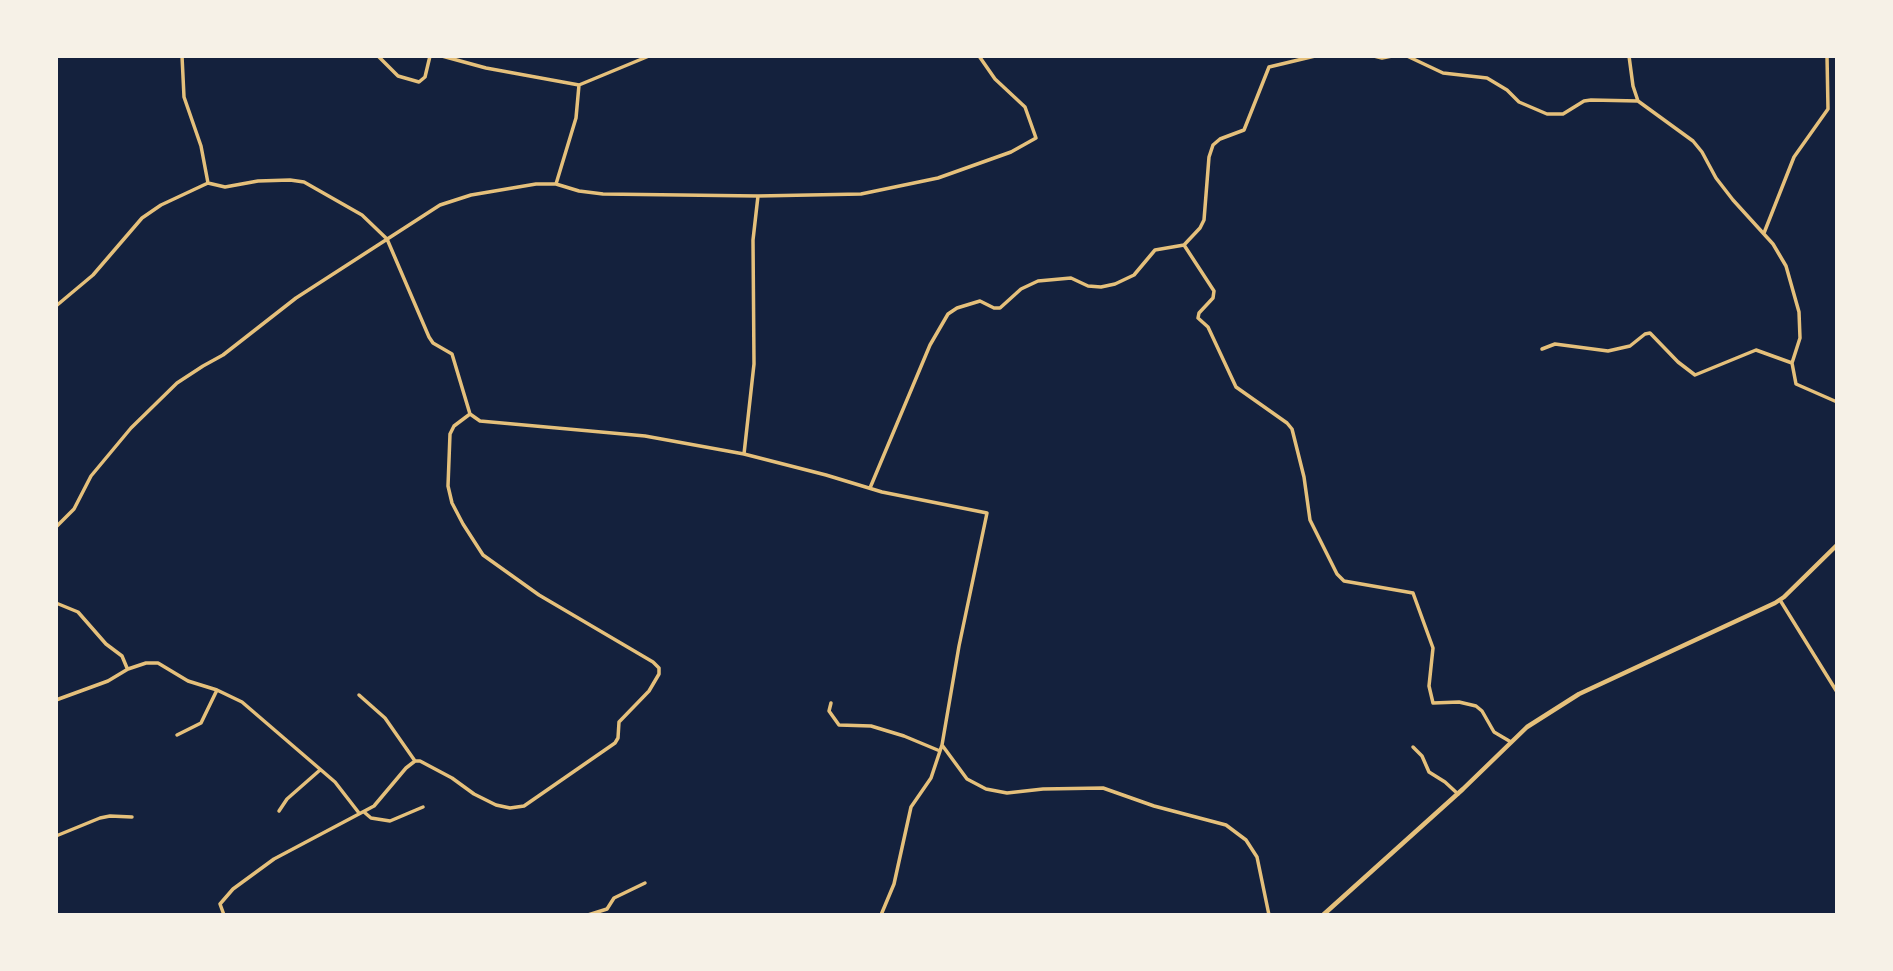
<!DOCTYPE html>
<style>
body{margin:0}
#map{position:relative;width:1893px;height:971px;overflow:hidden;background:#14213d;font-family:Quicksand,sans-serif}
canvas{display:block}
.frame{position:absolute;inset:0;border:58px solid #f6f1e7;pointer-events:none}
</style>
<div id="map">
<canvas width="1893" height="971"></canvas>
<div class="frame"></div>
</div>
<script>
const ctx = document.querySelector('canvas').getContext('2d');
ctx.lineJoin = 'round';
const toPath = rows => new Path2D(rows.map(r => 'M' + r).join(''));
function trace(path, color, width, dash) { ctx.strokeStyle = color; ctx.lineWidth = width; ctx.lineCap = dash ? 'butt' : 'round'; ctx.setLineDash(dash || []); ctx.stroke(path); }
const minor = toPath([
 [182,56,184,97,201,146,208,183],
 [378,56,398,76,419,82,425,77,430,56],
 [442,56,486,68,579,85,649,56],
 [1374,56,1382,58,1392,56],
 [1407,56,1443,73,1487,78,1507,90,1519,102,1547,114,1563,114,1584,101,1591,100,1638,101],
 [1629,56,1633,86,1638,101,1693,141,1702,152,1716,178,1733,200,1773,244,1786,266,1799,312,1800,338,1792,363,1796,384,1837,402],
 [556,184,576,118,579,85],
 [1764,233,1794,157,1828,109,1827,56],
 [1184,245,1214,291,1213,298,1199,313,1198,318,1208,327,1236,387,1287,423,1292,429,1304,477,1310,520,1337,574,1344,581,1413,593,1433,648,1429,686,1433,703,1459,702,1476,706,1482,711,1494,732,1511,742],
 [56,306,93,275,142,218,161,205,208,183,225,187,258,181,290,180,304,182,362,215,387,239,429,337,433,343,452,354,470,414,480,421,645,436,744,454,826,475,882,492,987,513,959,646,942,745,967,779,986,789,1007,793,1043,789,1103,788,1154,806,1226,825,1246,840,1257,857,1269,915],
 [1542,349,1555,344,1608,351,1630,346,1645,334,1650,333,1678,362,1695,375,1756,350,1792,363],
 [744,454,754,364,753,240,758,196],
 [870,488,930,345,948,314,957,308,980,301,994,308,1000,308,1021,289,1038,281,1071,278,1088,286,1101,287,1115,284,1134,275,1155,250,1184,245,1200,228,1204,220,1209,157,1213,145,1220,139,1244,130,1269,67,1315,56],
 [56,527,74,509,91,476,131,428,177,383,203,366,223,355,296,298,440,205,471,195,536,184,556,184,579,191,603,194,758,196,861,194,938,178,1011,152,1036,138,1025,107,995,79,979,56],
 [1780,600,1837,692],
 [56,603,78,612,106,644,122,656,127,668],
 [359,695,385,718,415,761],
 [56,700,108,681,128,669,146,663,158,663,188,681,217,690,242,702,335,782,359,813],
 [831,703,829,711,839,725,871,726,904,736,940,751],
 [177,735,201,723,217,690],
 [1413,747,1422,756,1429,772,1445,782,1458,794],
 [279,811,287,799,320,770],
 [364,812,371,818,390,821,423,807],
 [56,836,100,818,110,816,132,817],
 [224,915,220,904,233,889,274,859,374,806,406,768,415,761,420,761,452,778,474,794,496,805,510,808,524,806,615,743,618,738,619,722,649,691,659,674,659,668,653,662,539,595,483,555,463,524,452,503,448,486,450,434,454,426,470,414],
 [588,915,607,909,614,898,645,883],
 [881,915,894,884,911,807,931,778,942,745]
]);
const tertiary = toPath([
 [1323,915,1463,789,1527,727,1579,694,1775,603,1784,597,1837,545]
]);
trace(minor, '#e5c07b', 3.5);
trace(tertiary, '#e5c07b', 4.5);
</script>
